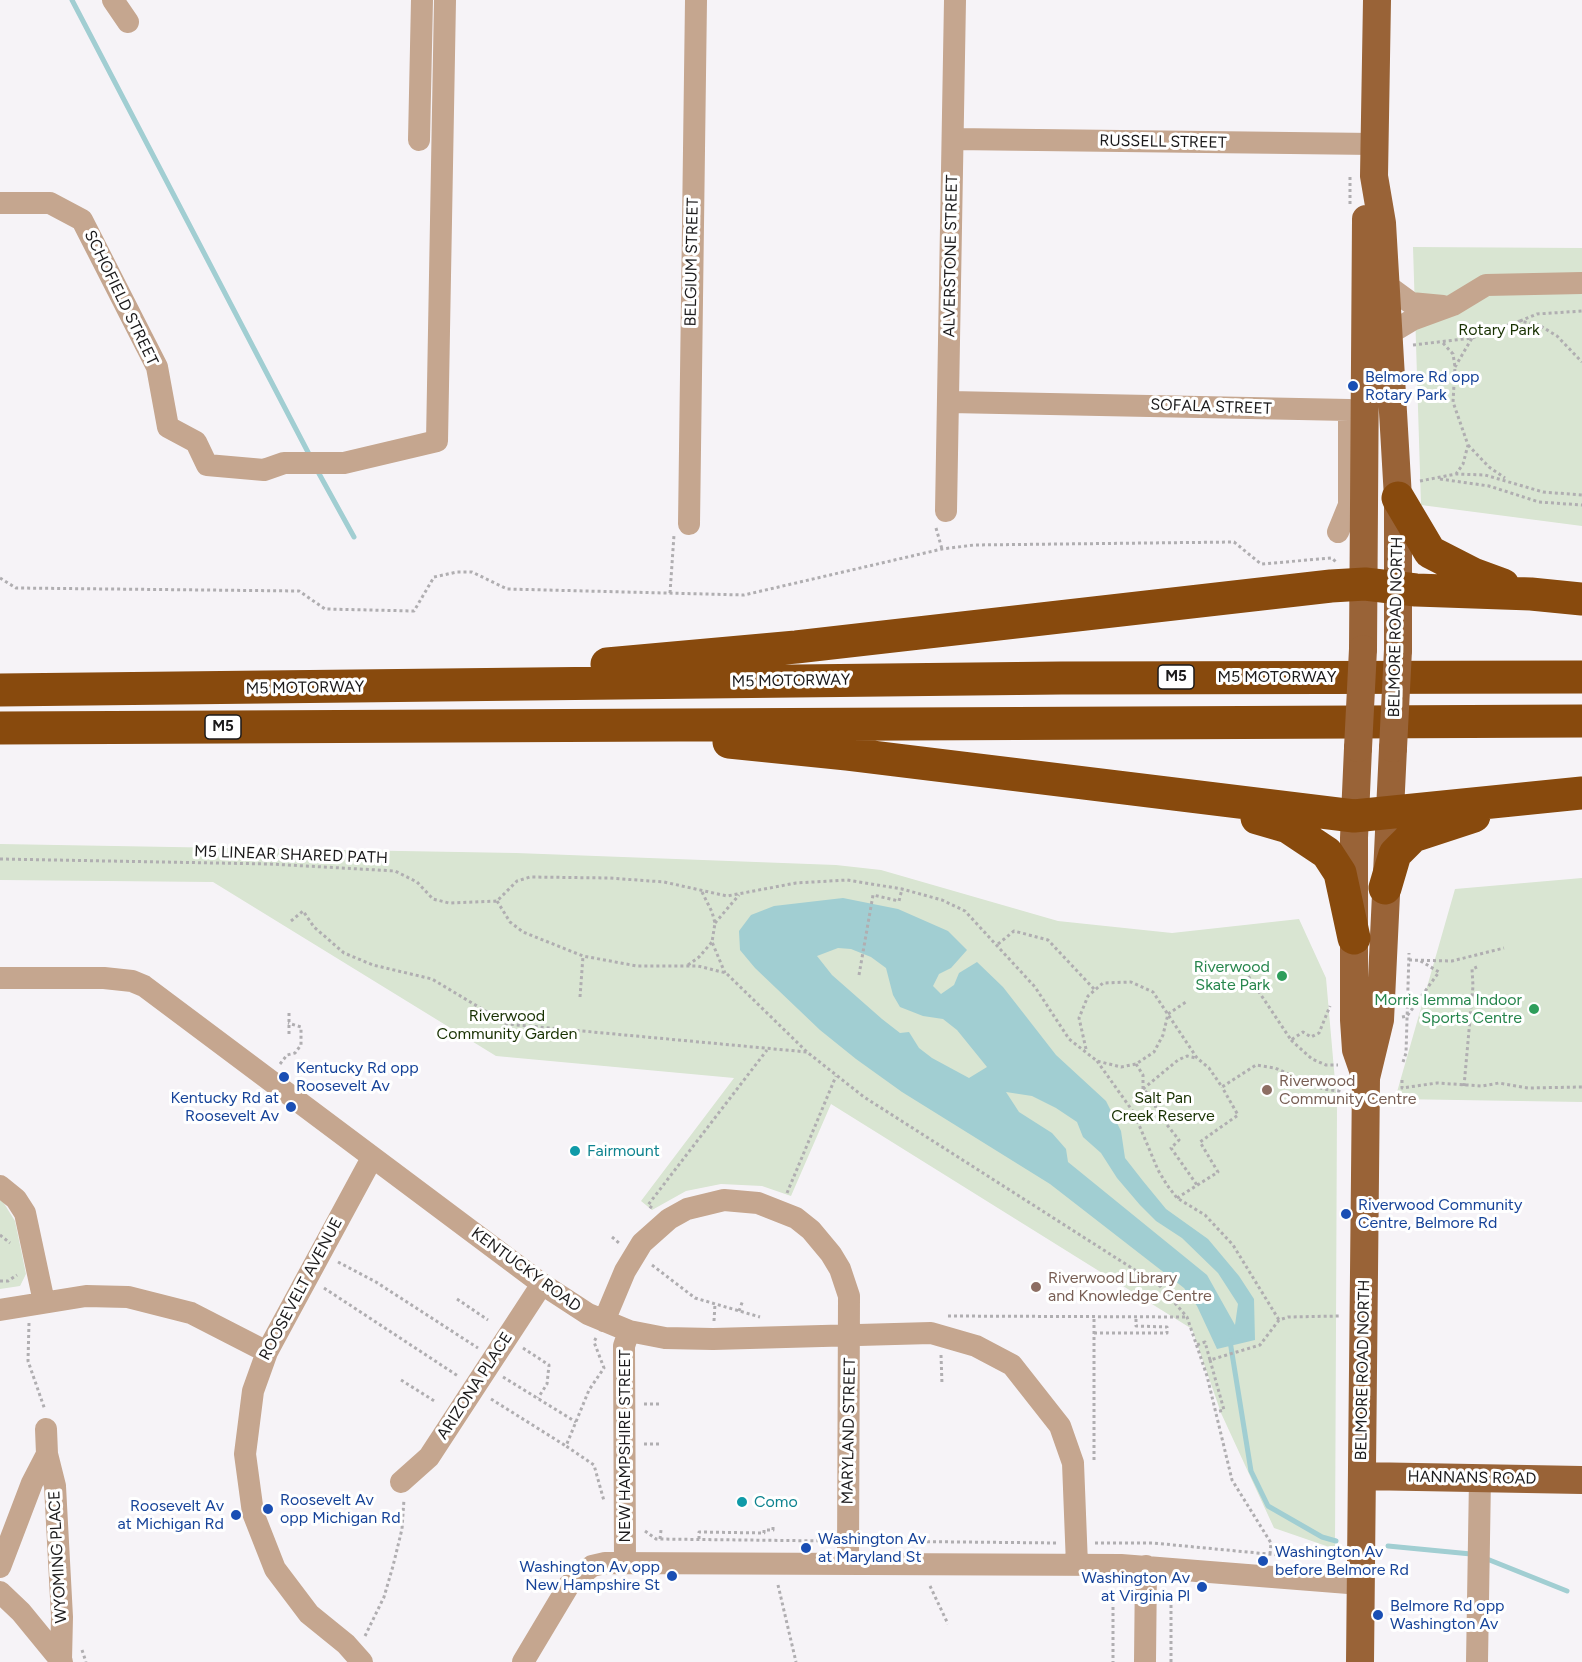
<!DOCTYPE html>
<style>
body{margin:0}
canvas{display:block;background:#f6f3f7}
</style>
<canvas width="1582" height="1662"></canvas>
<script>
const ctx = document.querySelector('canvas').getContext('2d');
ctx.lineJoin = 'round';
function fillPath(path, color) { ctx.fillStyle = color; ctx.fill(path, 'evenodd'); }
const toPath = rows => new Path2D(rows.map(r => 'M' + r).join(''));
function trace(path, color, width, dash) { ctx.strokeStyle = color; ctx.lineWidth = width; ctx.lineCap = dash ? 'butt' : 'round'; ctx.setLineDash(dash || []); ctx.stroke(path); }
function write(font, color, halo, rows, align = 'center') {
  ctx.font = font + ' Figtree,sans-serif'; ctx.lineWidth = 6; ctx.setLineDash([]); ctx.textBaseline = 'middle'; ctx.strokeStyle = halo; ctx.fillStyle = color; for (const [text, x, y, turn = 0] of rows) {
    ctx.save(); ctx.translate(x, y); ctx.rotate((+turn || 0) * Math.PI / 180); ctx.textAlign = isNaN(turn) ? turn : align; if (halo) ctx.strokeText(text, 0, 0); ctx.fillText(text, 0, 0); ctx.restore();
  }
}
const green = toPath([
 [1413,247,1582,248,1582,526,1421,505],
 [0,844,516,853,836,865,881,870,1058,921,1172,933,1299,919,1326,978,1337,1104,1335,1549,1274,1528,1221,1413,1192,1329,831,1104,791,1196,762,1186,721,1184,686,1191,652,1210,641,1201,734,1078,496,1056,213,882,0,880],
 [1582,878,1582,1102,1395,1099,1455,889],
 [0,1197,15,1221,26,1274,20,1286,0,1289]
]);
const water = toPath([
 [843,898,898,909,948,931,967,950,951,968,939,974,933,986,941,994,954,985,959,973,977,962,1003,987,1056,1055,1106,1101,1121,1131,1125,1158,1143,1181,1166,1209,1208,1239,1239,1276,1254,1299,1255,1340,1217,1349,1197,1306,1184,1288,1050,1184,902,1092,856,1059,820,1030,755,968,740,950,739,931,751,915,774,906],
 [838,948,851,949,871,957,886,968,893,995,900,1007,923,1016,943,1019,957,1030,987,1067,969,1078,932,1058,919,1048,909,1032,900,1033,882,1019,832,975,817,956],
 [1006,1092,1032,1096,1056,1108,1077,1122,1083,1137,1101,1153,1117,1178,1140,1205,1156,1221,1182,1238,1218,1273,1238,1304,1235,1325,1207,1275,1068,1162,1066,1149,1052,1133,1019,1112]
]);
const stream = toPath([
 [72,0,310,456],
 [317,470,354,537],
 [1230,1341,1251,1471,1268,1506,1322,1537,1336,1541],
 [1388,1546,1471,1554],
 [1487,1559,1567,1591]
]);
const path = toPath([
 [1350,204,1350,177],
 [1520,321,1537,314,1582,311],
 [1443,343,1453,354,1455,367,1453,402,1468,445,1463,464,1456,474],
 [1413,345,1472,338,1520,321,1539,325,1557,336,1582,362],
 [1455,367,1472,338],
 [1468,445,1489,467,1505,478],
 [1440,479,1489,486,1539,502,1582,505],
 [1420,481,1456,474,1485,475,1543,492,1582,495],
 [936,528,942,549],
 [0,578,16,588,299,591,325,609,414,611,434,577,457,572,472,572,507,589,744,595,942,549,974,545,1234,542,1261,564,1332,558,1336,562],
 [670,593,674,535],
 [0,859,270,864,395,871,417,882,433,899,449,903,497,901,517,881,530,877,609,878,664,882,727,896,796,883,847,880,902,889,942,900,965,911,1035,987,1069,1039,1097,1061,1121,1067,1136,1064,1154,1052,1163,1035,1168,1014],
 [702,892,712,912,715,923,712,942,725,973],
 [497,901,510,922,523,932,583,956,637,966,698,966,726,973,807,1052,864,1097,1160,1286,1187,1317,1207,1376,1232,1480,1271,1543,1270,1554],
 [291,921,303,911,314,927,344,953,373,965,432,979,507,1024,807,1052],
 [715,923,739,895],
 [998,944,1014,931,1048,940,1094,989],
 [1409,960,1452,961,1504,948],
 [688,965,699,957,712,942],
 [1245,971,1291,1040,1303,1032,1311,1037,1319,1033,1330,1006],
 [859,975,873,895,899,901,902,889],
 [580,997,583,956],
 [1168,1014,1186,1002],
 [1402,1017,1407,1016,1439,972,1419,960],
 [289,1034,289,1012],
 [1291,1040,1312,1059,1326,1065,1338,1065],
 [1086,1049,1079,1018,1088,996,1103,983,1131,982,1153,992,1197,1058,1209,1068,1222,1087,1256,1065,1275,1068,1323,1089,1339,1091,1340,1076],
 [1097,1061,1134,1113,1158,1170,1167,1185,1177,1198,1205,1215,1233,1245,1279,1320],
 [1403,1062,1406,1053,1409,953],
 [280,1064,287,1055,295,1053,301,1045,301,1027,288,1023],
 [1136,1064,1143,1075,1143,1089,1155,1101,1156,1111,1179,1140,1171,1148,1197,1185],
 [1402,1080,1402,1088,1437,1083,1482,1086,1499,1083,1528,1088,1582,1087],
 [1464,1086,1473,986,1472,969,1477,967],
 [1143,1089,1178,1060,1187,1056,1196,1058],
 [787,1193,836,1076],
 [1177,1198,1218,1172,1200,1142,1238,1115,1222,1087],
 [652,1208,648,1205,767,1050],
 [0,1235,10,1243],
 [612,1237,619,1243],
 [338,1262,376,1282,478,1348],
 [652,1265,695,1298,760,1317],
 [0,1281,8,1281,17,1275],
 [324,1288,458,1376],
 [457,1299,488,1320],
 [739,1311,743,1300],
 [948,1316,1187,1317],
 [714,1321,715,1304],
 [29,1323,28,1361,45,1410],
 [1094,1333,1167,1333,1167,1327,1136,1326,1136,1317],
 [596,1338,594,1342,604,1368,589,1390,566,1446,594,1465,604,1501],
 [1197,1345,1205,1342,1210,1360,1260,1345,1279,1320,1288,1317,1340,1316],
 [523,1348,549,1365,547,1384,538,1398],
 [941,1355,942,1384],
 [1210,1360,1224,1410,1216,1412],
 [503,1377,576,1422],
 [401,1380,436,1402],
 [491,1399,566,1446],
 [644,1404,660,1404],
 [644,1444,660,1444],
 [1094,1460,1094,1317],
 [645,1531,656,1539,831,1541],
 [660,1539,661,1530],
 [699,1539,699,1532,764,1533,764,1530,773,1530,773,1527],
 [867,1541,1058,1543],
 [1095,1543,1153,1543,1310,1558],
 [778,1585,796,1662],
 [930,1586,948,1624],
 [1113,1589,1113,1662],
 [365,1636,384,1597,393,1566,402,1529,404,1499],
 [82,1650,86,1662],
 [1171,1662,1171,1595]
]);
const minor = toPath([
 [113,0,128,22],
 [953,139,1374,144],
 [419,140,422,0],
 [0,203,50,203,82,220,157,367,168,427,196,442,207,465,264,470,284,463,344,463,437,441,445,0],
 [1385,284,1411,303,1443,306],
 [1387,335,1412,320,1453,305,1486,285,1582,283],
 [950,402,1349,410,1349,505,1338,532],
 [946,511,955,0],
 [689,524,696,0],
 [0,978,104,978,132,981,144,986,542,1284,588,1314,629,1331,665,1338,713,1339,931,1333,976,1346,1012,1365,1060,1426,1073,1463,1077,1565],
 [0,1186,16,1199,25,1213,44,1302],
 [0,1310,86,1296,128,1297,191,1313,267,1352],
 [604,1321,625,1271,642,1243,669,1219,687,1209,724,1200,758,1203,796,1218,811,1230,831,1254,840,1269,849,1296,848,1562],
 [46,1429,47,1454,55,1486,62,1617,61,1660],
 [401,1482,429,1457,542,1284],
 [625,1562,624,1346,629,1331],
 [0,1567,32,1483,47,1454],
 [0,1592,21,1612,62,1662],
 [362,1662,346,1644,309,1614,275,1569,253,1513,245,1454,253,1391,267,1352,372,1158],
 [523,1662,569,1585,592,1566,605,1563,1121,1565,1361,1584],
 [1145,1662,1146,1566],
 [1477,1662,1480,1478]
]);
const major = toPath([
 [1377,0,1374,176,1382,223,1398,498,1398,650],
 [1363,649,1366,219],
 [1358,748,1354,838,1354,1020,1356,1050,1364,1073],
 [1362,1476,1582,1480],
 [1360,1662,1366,1078,1380,1020,1393,748]
]);
const highway = toPath([
 [1398,498,1430,552,1473,574,1503,585],
 [607,664,796,647,1331,586,1365,584,1416,590,1531,594,1582,599],
 [0,690,1061,678,1582,677],
 [0,728,1582,721],
 [729,742,847,754,1354,816,1582,793],
 [1257,818,1288,827,1327,853,1340,873,1354,938],
 [1385,888,1395,854,1413,836,1474,816]
]);
const majorBridge = toPath([
 [1358,748,1363,649],
 [1393,748,1398,650]
]);
const markers = [
 [1353,386,6,"#1a4fb4"],
 [1282,976,6,"#2e9e5b"],
 [1534,1009,6,"#2e9e5b"],
 [284,1077,6,"#1a4fb4"],
 [1267,1090,6,"#8d6e63"],
 [291,1107,6,"#1a4fb4"],
 [575,1151,6,"#0f9aa8"],
 [1346,1214,6,"#1a4fb4"],
 [1036,1287,6,"#8d6e63"],
 [742,1502,6,"#0f9aa8"],
 [268,1509,6,"#1a4fb4"],
 [236,1515,6,"#1a4fb4"],
 [806,1548,6,"#1a4fb4"],
 [1263,1561,6,"#1a4fb4"],
 [672,1576,6,"#1a4fb4"],
 [1202,1587,6,"#1a4fb4"],
 [1378,1615,6,"#1a4fb4"]
];
const shields = [
 [1176,677,36],
 [223,727,36]
];
const shieldNames = [
 ["M5",1176,677],
 ["M5",223,727]
];
const streetNames = [
 ["RUSSELL STREET",1163,142,1],
 ["ALVERSTONE STREET",951,256,-89],
 ["BELGIUM STREET",692,262,-89],
 ["SCHOFIELD STREET",121,298,64],
 ["SOFALA STREET",1211,407,2],
 ["BELMORE ROAD NORTH",1396,627,-89],
 ["M5 MOTORWAY",1277,677],
 ["M5 MOTORWAY",791,681,-1],
 ["M5 MOTORWAY",305,688,-1],
 ["M5 LINEAR SHARED PATH",291,855,2],
 ["KENTUCKY ROAD",526,1270,36],
 ["ROOSEVELT AVENUE",301,1289,-62],
 ["BELMORE ROAD NORTH",1363,1370,-89],
 ["ARIZONA PLACE",475,1386,-57],
 ["MARYLAND STREET",849,1431,-89],
 ["NEW HAMPSHIRE STREET",625,1446,-90],
 ["HANNANS ROAD",1472,1478,1],
 ["WYOMING PLACE",58,1557,-93]
];
const parkNames = [
 ["Rotary Park",1499,330],
 ["Riverwood",507,1016],
 ["Community Garden",507,1034],
 ["Salt Pan",1163,1098],
 ["Creek Reserve",1163,1116]
];
const transitNames = [
 ["Belmore Rd opp",1365,377],
 ["Rotary Park",1365,395],
 ["Kentucky Rd opp",296,1068],
 ["Roosevelt Av",296,1086],
 ["Kentucky Rd at",279,1098,"right"],
 ["Roosevelt Av",279,1116,"right"],
 ["Riverwood Community",1358,1205],
 ["Centre, Belmore Rd",1358,1223],
 ["Roosevelt Av",280,1500],
 ["opp Michigan Rd",280,1518],
 ["Roosevelt Av",224,1506,"right"],
 ["at Michigan Rd",224,1524,"right"],
 ["Washington Av",818,1539],
 ["at Maryland St",818,1557],
 ["Washington Av",1275,1552],
 ["before Belmore Rd",1275,1570],
 ["Washington Av opp",660,1567,"right"],
 ["New Hampshire St",660,1585,"right"],
 ["Washington Av",1190,1578,"right"],
 ["at Virginia Pl",1190,1596,"right"],
 ["Belmore Rd opp",1390,1606],
 ["Washington Av",1390,1624]
];
const leisureNames = [
 ["Riverwood",1270,967],
 ["Skate Park",1270,985],
 ["Morris Iemma Indoor",1522,1000],
 ["Sports Centre",1522,1018]
];
const educationNames = [
 ["Riverwood",1279,1081],
 ["Community Centre",1279,1099],
 ["Riverwood Library",1048,1278],
 ["and Knowledge Centre",1048,1296]
];
const cultureNames = [
 ["Fairmount",587,1151],
 ["Como",754,1502]
];
fillPath(green, '#d9e5d2');
fillPath(water, '#a1ced2');
trace(stream, '#a1ced2', 5);
trace(path, '#b0aeb1', 3, [3, 3]);
trace(minor, '#c5a68f', 22);
trace(major, '#996337', 28);
trace(highway, '#884a0d', 33);
trace(majorBridge, '#996337', 28);
for (const [x, y, r, color] of markers) { const dot = new Path2D(); dot.arc(x, y, r, 0, 2 * Math.PI); ctx.fillStyle = color; ctx.fill(dot); trace(dot, '#fff', 2); }
for (const [x, y, w] of shields) { const box = new Path2D(); box.roundRect(x - w / 2, y - 12, w, 24, 4.5); ctx.fillStyle = '#fff'; ctx.fill(box); trace(box, '#1b1a1b', 1.5); }
write('bold 15px', '#1b1a1b', null, shieldNames);
write('16px', '#1b1a1b', '#fff', streetNames);
write('16px', '#183102', '#fff', parkNames);
write('16px', '#164399', '#fff', transitNames, 'left');
write('16px', '#27864d', '#fff', leisureNames, 'right');
write('16px', '#785e54', '#fff', educationNames, 'left');
write('16px', '#0d838f', '#fff', cultureNames, 'left');
</script>
